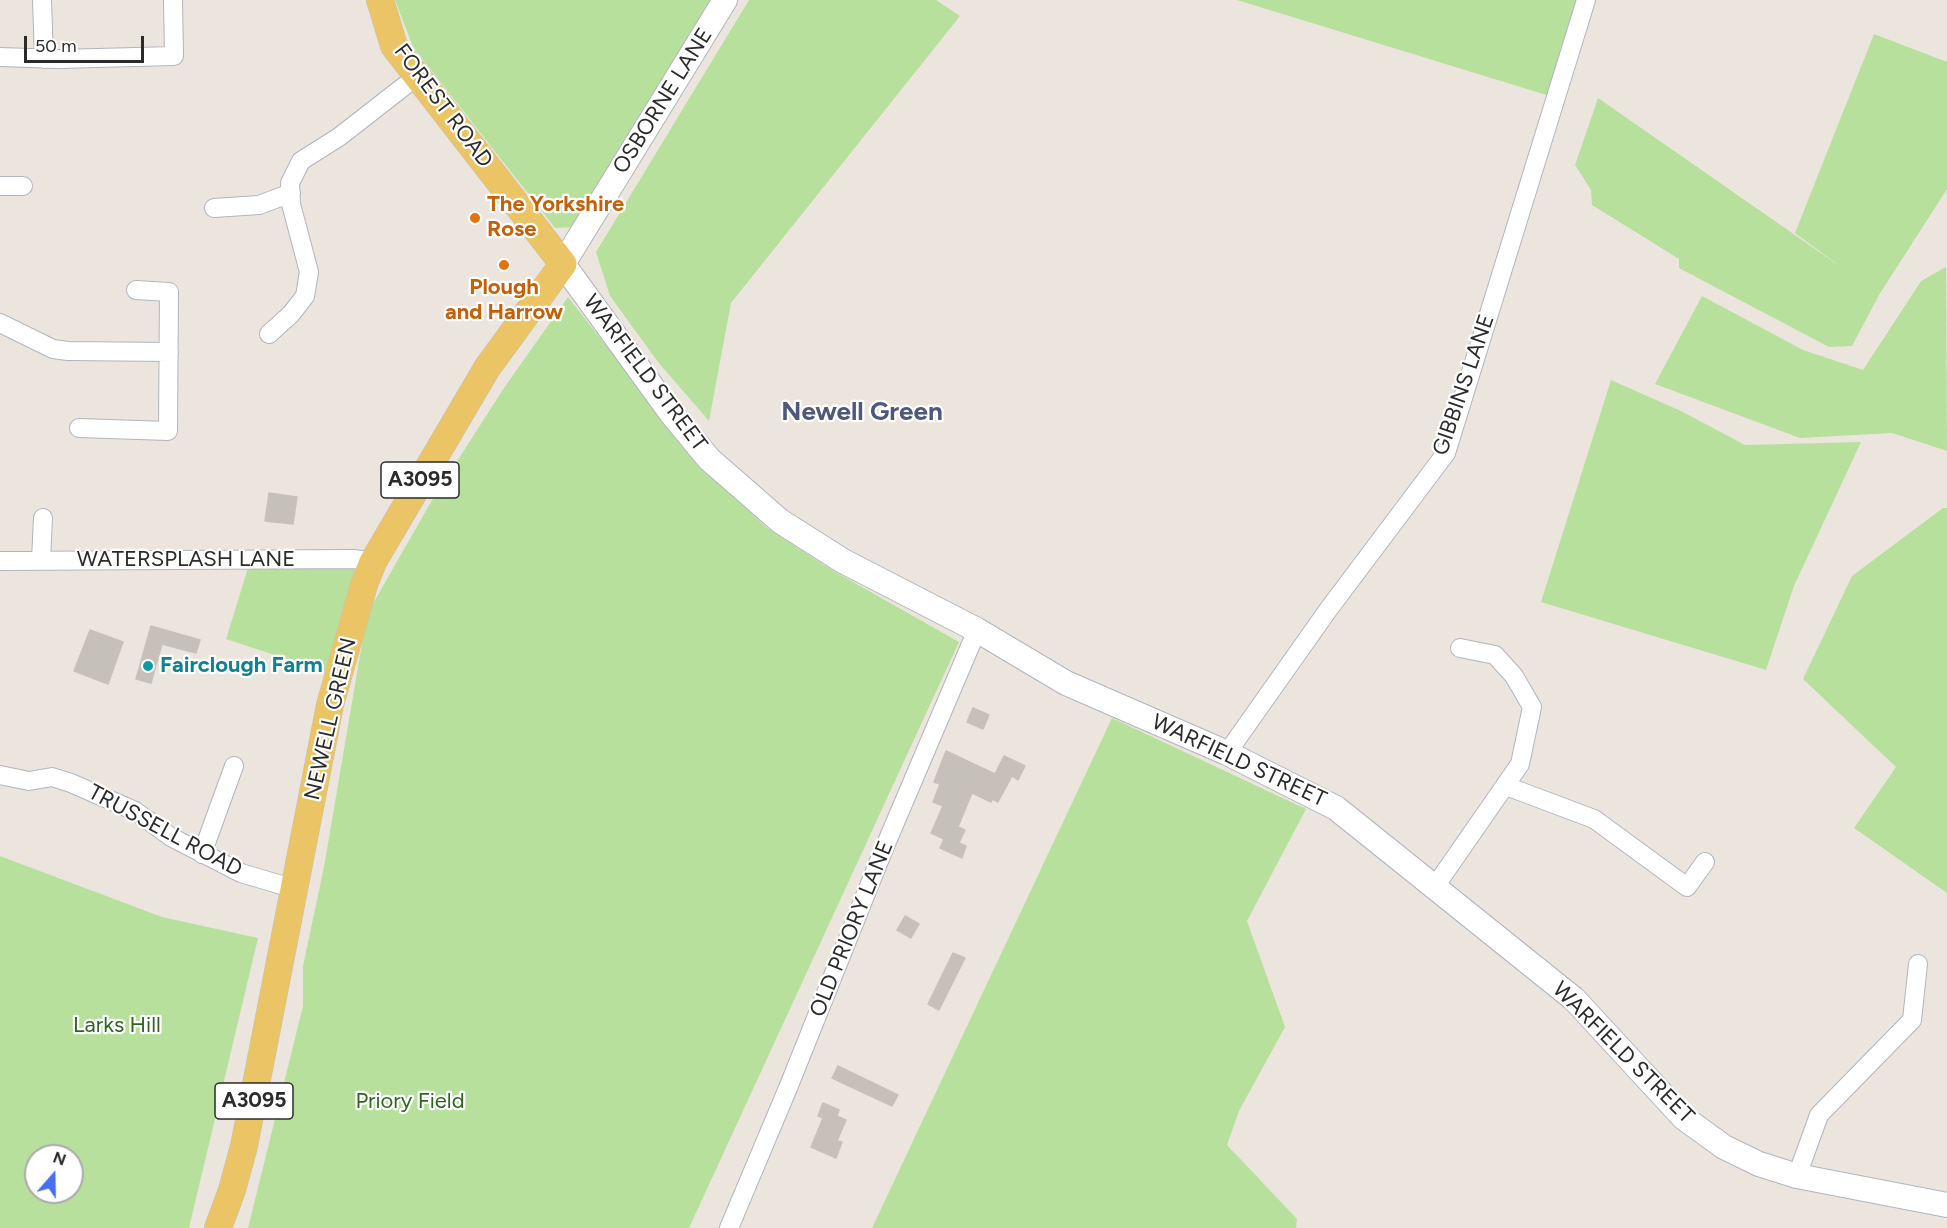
<!DOCTYPE html>
<style>
body{margin:0}
#map{position:relative;width:1947px;height:1228px;overflow:hidden;background:#ece5de;font-family:Figtree,sans-serif}
canvas{display:block}
.north{position:absolute;left:24px;top:1144px;width:60px;height:60px;box-sizing:border-box;background:#fff;border:2px solid #aaa;border-radius:50%;rotate:20deg;font-size:16px;font-weight:700;line-height:24px;text-align:center;color:#2b2b2b}
.north::after{content:'';display:block;margin:auto;width:21px;height:27px;background:#466ff1;clip-path:polygon(50% 0,100% 100%,50% 72%,0 100%)}
.scale{position:absolute;left:24px;top:36px;width:120px;height:27px;box-sizing:border-box;border:3px solid #2b2b2b;border-top:0;padding-left:8px;font-size:18px;line-height:21px;white-space:nowrap;color:#2b2b2b;-webkit-text-stroke:4px #fff;paint-order:stroke}
</style>
<div id="map">
<canvas width="1947" height="1228"></canvas>
<div class="north">N</div>
<div class="scale">50 m</div>
</div>
<script>
const ctx = document.querySelector('canvas').getContext('2d');
ctx.lineJoin = 'round';
function fillPath(path, color) { ctx.fillStyle = color; ctx.fill(path, 'evenodd'); }
const toPath = rows => new Path2D(rows.map(r => 'M' + r).join(''));
function trace(path, color, width, dash) { ctx.strokeStyle = color; ctx.lineWidth = width; ctx.lineCap = dash ? 'butt' : 'round'; ctx.setLineDash(dash || []); ctx.stroke(path); }
function write(font, color, halo, rows, align = 'center') {
  ctx.font = font + ' Figtree,sans-serif'; ctx.lineWidth = 4.5; ctx.setLineDash([]); ctx.textBaseline = 'middle'; ctx.strokeStyle = halo; ctx.fillStyle = color; for (const [text, x, y, turn = 0] of rows) {
    ctx.save(); ctx.translate(x, y); ctx.rotate((+turn || 0) * Math.PI / 180); ctx.textAlign = isNaN(turn) ? turn : align; if (halo) ctx.strokeText(text, 0, 0); ctx.fillText(text, 0, 0); ctx.restore();
  }
}
const green = toPath([
 [395,0,720,0,575,227,555,228,413,47],
 [749,0,936,0,960,16,731,303,709,421,658,362,610,296,596,252],
 [1237,0,1582,0,1553,97],
 [1874,34,1947,62,1947,189,1879,295,1852,346,1829,347,1679,268,1679,259,1592,205,1591,190,1575,165,1598,98,1841,267,1795,233],
 [1946,267,1947,451,1892,433,1800,438,1655,384,1702,296,1803,350,1863,370,1921,281],
 [568,297,700,465,767,528,832,570,959,642,689,1228,248,1228,303,1006,303,966,324,867,367,614,431,502,502,391],
 [1611,380,1681,411,1745,445,1861,442,1794,586,1766,670,1541,602],
 [1943,508,1947,508,1947,893,1854,828,1896,767,1803,679,1852,576],
 [359,567,326,672,226,639,248,568],
 [1112,718,1306,809,1247,921,1285,1027,1239,1111,1227,1145,1297,1219,1296,1228,872,1228],
 [0,856,162,917,258,938,189,1228,0,1228],
 [36,1156,72,1156,72,1192,36,1192]
]);
const building = toPath([
 [269,493,297,497,293,524,265,521,269,493],
 [151,626,200,640,196,653,162,644,151,683,136,679,151,626],
 [90,630,123,642,108,684,74,671,90,630],
 [973,708,989,715,983,729,967,722,973,708],
 [946,751,995,774,1004,756,1025,766,1018,780,1012,776,998,802,992,799,991,802,972,793,958,827,965,830,959,843,966,846,962,858,940,848,944,839,931,833,943,806,933,802,940,784,934,782,946,751],
 [905,916,919,924,911,938,897,930,905,916],
 [953,953,965,958,939,1010,928,1004,953,953],
 [838,1066,898,1095,892,1106,832,1078,838,1066],
 [823,1103,839,1110,837,1116,846,1120,837,1141,842,1142,836,1158,811,1147,823,1118,818,1116,823,1103]
]);
const street = toPath([
 [42,0,44,59],
 [0,57,59,59,174,56,173,0],
 [0,186,23,186],
 [214,208,259,205,291,193],
 [0,323,53,349,68,351,169,352],
 [269,334,291,314,305,296,309,272,291,204,290,183,301,161,339,137,416,77],
 [79,428,168,431,169,292,136,290],
 [41,560,43,518],
 [0,561,354,559,373,562],
 [1227,753,1328,610,1446,453,1586,0],
 [0,775,29,781,52,777,71,783,135,811,171,837,241,873,295,889],
 [1506,786,1594,819,1687,887,1705,862],
 [202,854,234,766],
 [1436,885,1520,764,1532,707,1514,676,1495,655,1460,648],
 [1797,1176,1819,1115,1912,1020,1918,964],
 [729,1228,788,1088,883,851,977,630]
]);
const secondary = toPath([
 [725,0,563,264,671,413,709,459,780,521,843,561,977,630,1066,683,1227,753,1336,808,1574,999,1684,1118,1724,1147,1759,1164,1797,1176,1947,1205]
]);
const primary = toPath([
 [218,1228,232,1190,244,1146,330,705,364,585,373,562,487,368,563,264,394,46,380,0]
]);
const markers = [
 [475,218,6,"#e8710a"],
 [504,265,6,"#e8710a"],
 [148,666,6,"#0f9aa8"]
];
const shields = [
 [420,480,78],
 [254,1101,78]
];
const shieldNames = [
 ["A3095",420,480],
 ["A3095",254,1101]
];
const streetNames = [
 ["OSBORNE LANE",663,101,-58],
 ["FOREST ROAD",443,106,53],
 ["WARFIELD STREET",645,373,53],
 ["GIBBINS LANE",1464,385,-71],
 ["WATERSPLASH LANE",186,560],
 ["NEWELL GREEN",331,719,-77],
 ["WARFIELD STREET",1239,761,25],
 ["TRUSSELL ROAD",165,831,28],
 ["OLD PRIORY LANE",852,929,-68],
 ["WARFIELD STREET",1623,1053,45]
];
const foodNames = [
 ["The Yorkshire",487,205],
 ["Rose",487,230],
 ["Plough",504,288,"center"],
 ["and Harrow",504,313,"center"]
];
const cultureNames = [
 ["Fairclough Farm",160,666]
];
const parkNames = [
 ["Larks Hill",117,1026],
 ["Priory Field",410,1102]
];
const quarterNames = [
 ["Newell Green",862,412]
];
fillPath(green, '#b7e09d');
fillPath(building, '#c5c0b9');
trace(building, '#c8c1b7', 1.5);
trace(street, '#b1b5be', 20);
trace(secondary, '#b1b5be', 26);
trace(primary, '#c4c4c4', 28);
trace(street, '#fff', 18);
trace(secondary, '#fff', 24);
trace(primary, '#eac465', 27);
for (const [x, y, r, color] of markers) { const dot = new Path2D(); dot.arc(x, y, r, 0, 2 * Math.PI); ctx.fillStyle = color; ctx.fill(dot); trace(dot, '#fff', 2); }
for (const [x, y, w] of shields) { const box = new Path2D(); box.roundRect(x - w / 2, y - 18, w, 36, 4.5); ctx.fillStyle = '#fff'; ctx.fill(box); trace(box, '#2b2b2b', 1.5); }
write('bold 21px', '#2b2b2b', null, shieldNames);
write('22px', '#2b2b2b', '#fff', streetNames);
write('bold 22px', '#c56008', '#fff', foodNames, 'left');
write('bold 22px', '#0d838f', '#fff', cultureNames, 'left');
write('22px', '#30651e', '#fff', parkNames);
write('bold 26px', '#4d587a', '#fff', quarterNames);
</script>
